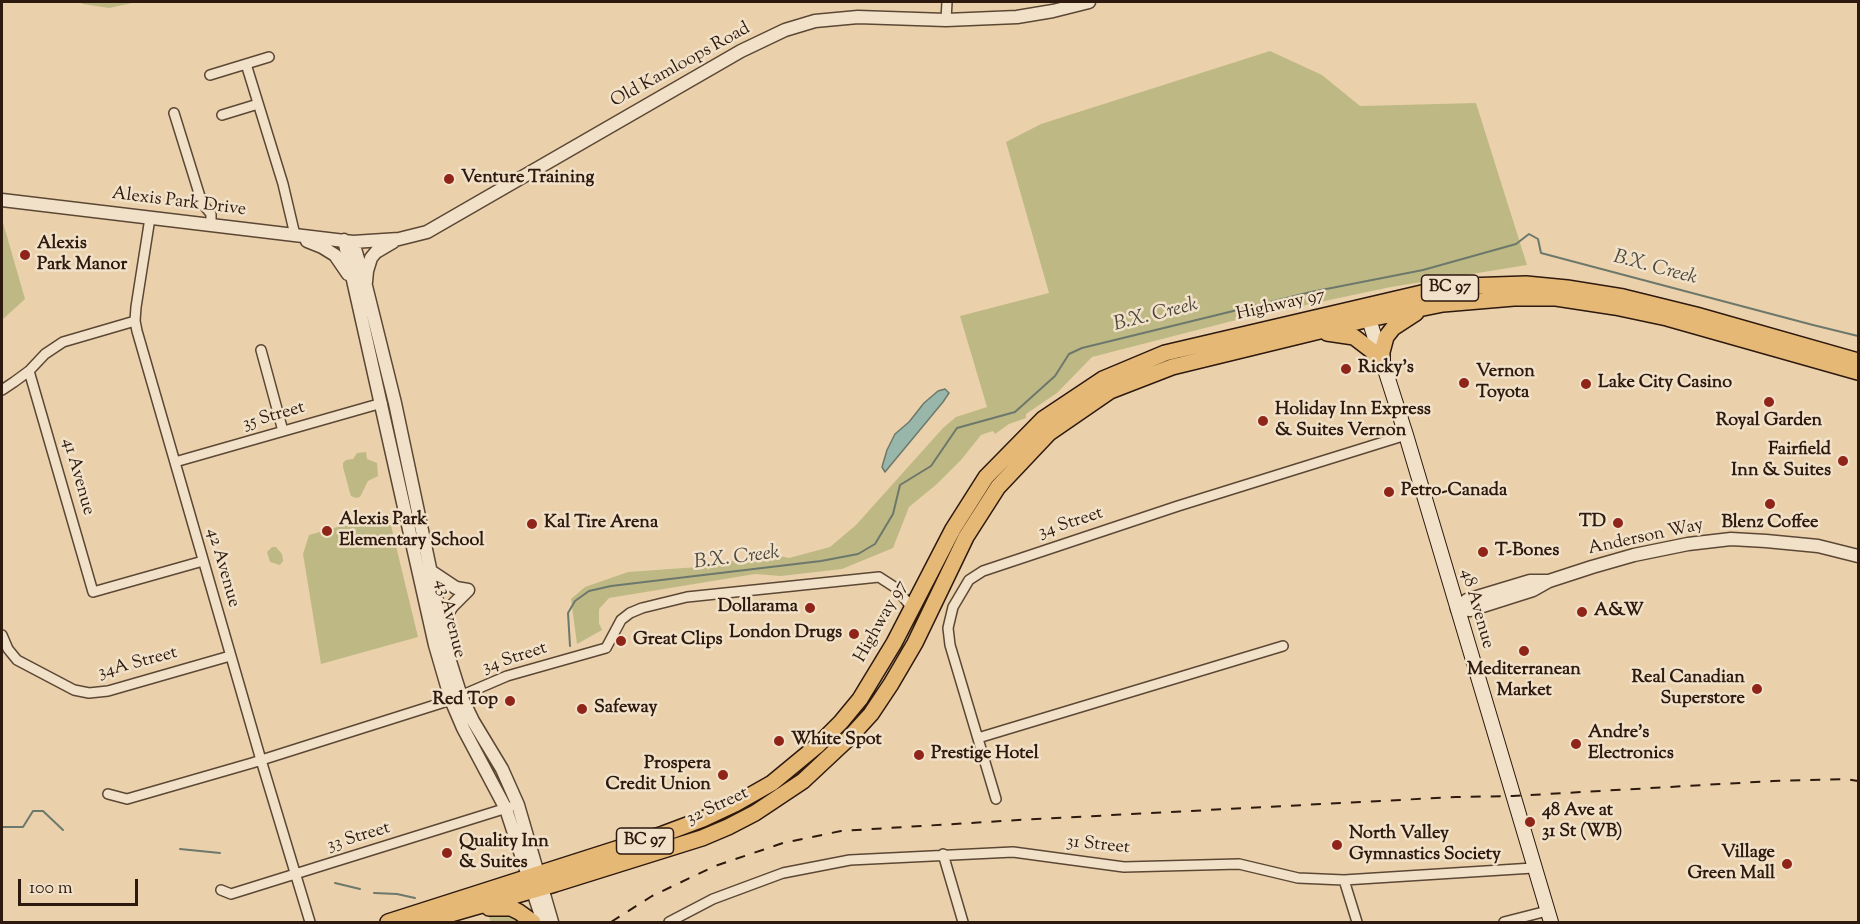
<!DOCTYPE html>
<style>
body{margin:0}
#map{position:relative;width:1860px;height:924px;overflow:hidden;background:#ead1ab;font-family:"Sorts Mill Goudy",serif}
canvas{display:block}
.frame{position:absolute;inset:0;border:3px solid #2d190e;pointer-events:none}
.scale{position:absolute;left:18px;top:879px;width:120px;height:27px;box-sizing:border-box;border:3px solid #2d190e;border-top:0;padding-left:8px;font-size:18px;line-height:21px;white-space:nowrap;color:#2d190e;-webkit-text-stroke:4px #f1e1c8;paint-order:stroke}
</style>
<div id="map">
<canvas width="1860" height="924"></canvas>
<div class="frame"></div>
<div class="scale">100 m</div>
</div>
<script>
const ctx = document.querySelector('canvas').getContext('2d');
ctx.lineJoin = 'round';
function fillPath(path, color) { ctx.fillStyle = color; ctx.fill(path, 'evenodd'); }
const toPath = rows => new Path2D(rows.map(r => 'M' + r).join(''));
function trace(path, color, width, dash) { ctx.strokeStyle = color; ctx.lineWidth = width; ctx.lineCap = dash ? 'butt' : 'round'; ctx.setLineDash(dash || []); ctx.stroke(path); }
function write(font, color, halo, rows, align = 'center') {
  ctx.font = font + ' "Sorts Mill Goudy",serif'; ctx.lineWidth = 5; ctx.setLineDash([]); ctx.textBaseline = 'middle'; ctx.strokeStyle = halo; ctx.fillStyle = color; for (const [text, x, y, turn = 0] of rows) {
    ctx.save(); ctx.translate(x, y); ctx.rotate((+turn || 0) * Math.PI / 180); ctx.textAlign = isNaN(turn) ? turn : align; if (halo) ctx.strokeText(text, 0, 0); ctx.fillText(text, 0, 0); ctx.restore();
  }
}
const green = toPath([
 [79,2,137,2,109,8,83,4],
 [1270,51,1322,75,1360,106,1476,103,1527,265,1391,287,1244,318,1092,357,1057,393,1026,414,1026,418,1009,424,995,434,993,431,981,435,961,460,937,484,909,507,893,548,842,569,781,576,755,574,609,598,599,609,599,623,602,630,577,644,571,599,585,587,628,572,712,566,765,553,789,558,830,547,856,525,943,428,956,417,987,407,960,316,1049,293,1006,142,1041,124],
 [2,219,25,299,2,320],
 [366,452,367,459,377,463,378,476,368,481,360,497,356,498,351,496,350,493,343,467,343,463,346,460,353,459,357,453],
 [388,513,418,637,321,664,303,554,309,535],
 [272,547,276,547,282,554,283,561,280,565,270,562,267,552],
 [500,914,508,915,523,922,491,922,489,917]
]);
const water = toPath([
 [945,389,949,393,943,402,885,472,882,467,887,450,895,434,909,422,924,403,938,391,945,389]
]);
const stream = toPath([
 [570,646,568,613,575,601,589,591,611,586,821,561,858,554,875,544,893,514,900,485,931,466,957,428,1015,412,1055,376,1069,354,1082,348,1311,292,1423,270,1516,244,1529,234,1538,239,1541,253,1813,325,1858,336],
 [2,827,23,827,33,811,43,811,63,830],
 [180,849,220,853],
 [335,883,360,889],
 [374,893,397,894,415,898]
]);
const minor = toPath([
 [946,20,947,2],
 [269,57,246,64,283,184,295,235],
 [210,75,246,64],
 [174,113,202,203,211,214,211,225],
 [222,115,258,104],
 [150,218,136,307,135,321,137,331,261,760,310,922],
 [261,350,283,431],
 [29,371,93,592,203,561],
 [2,390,14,382,29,371,45,354,63,342,135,321],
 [175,462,382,403],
 [2,635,8,649,17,660,74,690,89,693,108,691,230,656],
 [978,738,1283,646],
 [108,794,127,799,252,763,451,700,507,676,606,648,621,620,630,613,642,608,687,597,879,577,896,588,912,608],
 [996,799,950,645,948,628,953,607,969,580,983,571,1178,506,1406,435],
 [943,854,963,922],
 [1344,880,1357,922],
 [221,890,231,894,510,807],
 [669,922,713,899,783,873,850,860,1013,852,1124,867,1239,864,1298,878,1344,880,1533,868],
 [1504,922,1547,911]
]);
const tertiary = toPath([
 [2,200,353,242,399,239,427,232,741,51,785,30,815,21,858,17,946,20,1017,17,1053,11,1089,2],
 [344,240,435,645,451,700,463,728,506,809,543,922],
 [307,241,322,247,335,255,348,274],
 [353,242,366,286,395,403,449,658,461,696,473,721,502,769,518,805,552,922],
 [366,282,367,271,371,258,376,252,393,242],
 [429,570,456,588,468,590],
 [1457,609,1470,610,1533,590,1549,581,1592,567,1634,555,1688,544,1731,539,1766,541,1818,546,1858,556],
 [1457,609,1467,600,1530,581,1548,581],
 [441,623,452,606,468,590]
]);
const secondary = toPath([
 [1366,310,1406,435,1551,922]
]);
const trunk = toPath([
 [1327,333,1354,337,1371,350,1382,363],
 [1382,363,1382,352,1386,337,1393,328,1416,313],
 [489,908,511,908,519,912,533,922],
 [388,922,663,834,703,819,735,804,772,783,818,745,841,722,860,699,894,643,953,529,986,477,1043,419,1103,379,1165,353,1426,292,1465,286,1526,284,1567,288,1623,297,1696,315,1858,361],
 [423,922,555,884,702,838,728,827,755,813,803,781,850,737,871,714,891,684,915,643,966,537,998,487,1049,433,1110,391,1172,367,1369,319,1443,304,1514,298,1556,298,1615,307,1667,318,1858,372]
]);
const rail = toPath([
 [611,922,652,896,715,866,783,843,841,831,1018,820,1456,797,1513,796,1773,781,1845,779,1858,781]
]);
const markers = [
 [449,179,6,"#8f2418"],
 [25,255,6,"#8f2418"],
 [1346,369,6,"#8f2418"],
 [1464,383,6,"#8f2418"],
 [1586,384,6,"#8f2418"],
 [1769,402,6,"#8f2418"],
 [1263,421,6,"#8f2418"],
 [1843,461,6,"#8f2418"],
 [1389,492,6,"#8f2418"],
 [1770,504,6,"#8f2418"],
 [1618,523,6,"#8f2418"],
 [532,524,6,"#8f2418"],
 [327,531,6,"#8f2418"],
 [1483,552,6,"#8f2418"],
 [810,608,6,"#8f2418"],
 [1582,612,6,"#8f2418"],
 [854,634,6,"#8f2418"],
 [621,641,6,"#8f2418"],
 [1524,651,6,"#8f2418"],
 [1757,689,6,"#8f2418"],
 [510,701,6,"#8f2418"],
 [582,709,6,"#8f2418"],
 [779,741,6,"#8f2418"],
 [1576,744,6,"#8f2418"],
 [919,755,6,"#8f2418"],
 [723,775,6,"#8f2418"],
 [1530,822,6,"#8f2418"],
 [1337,845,6,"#8f2418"],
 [447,853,6,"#8f2418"],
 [1787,864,6,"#8f2418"]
];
const shields = [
 [1450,288,57],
 [645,841,57]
];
const shieldNames = [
 ["BC 97",1450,288],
 ["BC 97",645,841]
];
const streetNames = [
 ["Old Kamloops Road",681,66,-29],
 ["Alexis Park Drive",179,203,7],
 ["Highway 97",1281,306,-13],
 ["35 Street",274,417,-16],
 ["41 Avenue",77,477,74],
 ["34 Street",1071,524,-18],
 ["Anderson Way",1646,538,-12],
 ["42 Avenue",222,568,74],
 ["48 Avenue",1476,609,74],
 ["43 Avenue",449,619,76],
 ["Highway 97",882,622,-61],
 ["34 Street",515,659,-18],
 ["34A Street",138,664,-15],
 ["32 Street",718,807,-25],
 ["33 Street",359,838,-17],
 ["31 Street",1098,846,6]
];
const poiNames = [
 ["Venture Training",461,179],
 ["Alexis",37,245],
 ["Park Manor",37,266],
 ["Ricky's",1358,369],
 ["Vernon",1476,373],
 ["Toyota",1476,394],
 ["Lake City Casino",1598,384],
 ["Holiday Inn Express",1275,411],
 ["& Suites Vernon",1275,432],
 ["Royal Garden",1769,422,"center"],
 ["Fairfield",1831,451,"right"],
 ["Inn & Suites",1831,472,"right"],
 ["Petro-Canada",1401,492],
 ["Alexis Park",339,521],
 ["Elementary School",339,542],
 ["TD",1606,523,"right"],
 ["Kal Tire Arena",544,524],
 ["Blenz Coffee",1770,524,"center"],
 ["T-Bones",1495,552],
 ["Dollarama",798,608,"right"],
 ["A&W",1594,612],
 ["London Drugs",842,634,"right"],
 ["Great Clips",633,641],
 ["Mediterranean",1524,671,"center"],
 ["Market",1524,692,"center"],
 ["Real Canadian",1745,679,"right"],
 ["Superstore",1745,700,"right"],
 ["Red Top",498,701,"right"],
 ["Safeway",594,709],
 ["Andre's",1588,734],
 ["Electronics",1588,755],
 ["White Spot",791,741],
 ["Prestige Hotel",931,755],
 ["Prospera",711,765,"right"],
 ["Credit Union",711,786,"right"],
 ["48 Ave at",1542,812],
 ["31 St (WB)",1542,833],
 ["North Valley",1349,835],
 ["Gymnastics Society",1349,856],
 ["Quality Inn",459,843],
 ["& Suites",459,864],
 ["Village",1775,854,"right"],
 ["Green Mall",1775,875,"right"]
];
const waterNames = [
 ["B.X. Creek",1655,269,15],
 ["B.X. Creek",1156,316,-14],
 ["B.X. Creek",737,559,-7]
];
fillPath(green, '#beb984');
fillPath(water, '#98b7aa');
trace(water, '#6d786c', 1.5);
trace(stream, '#6d786c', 2);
trace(minor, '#5c4735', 12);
trace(tertiary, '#5c4735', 15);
trace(secondary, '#2d190e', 16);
trace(trunk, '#2d190e', 18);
trace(minor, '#f1e1c8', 9);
trace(tertiary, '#f1e1c8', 12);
trace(secondary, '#f1e1c8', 14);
trace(trunk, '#e5b876', 15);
trace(rail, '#2d190e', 2, [10, 10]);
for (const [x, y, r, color] of markers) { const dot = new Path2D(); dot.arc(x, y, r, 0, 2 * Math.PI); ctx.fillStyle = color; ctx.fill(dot); trace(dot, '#f1e1c8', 2); }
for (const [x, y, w] of shields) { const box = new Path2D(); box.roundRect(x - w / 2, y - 13, w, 26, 4.5); ctx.fillStyle = '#f1e1c8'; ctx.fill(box); trace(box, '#2d190e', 1.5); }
write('bold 16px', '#2d190e', null, shieldNames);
write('18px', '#2d190e', '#f1e1c8', streetNames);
write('bold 18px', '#2d190e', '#f1e1c8', poiNames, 'left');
write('italic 20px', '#4d483d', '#f1e1c8', waterNames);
</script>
